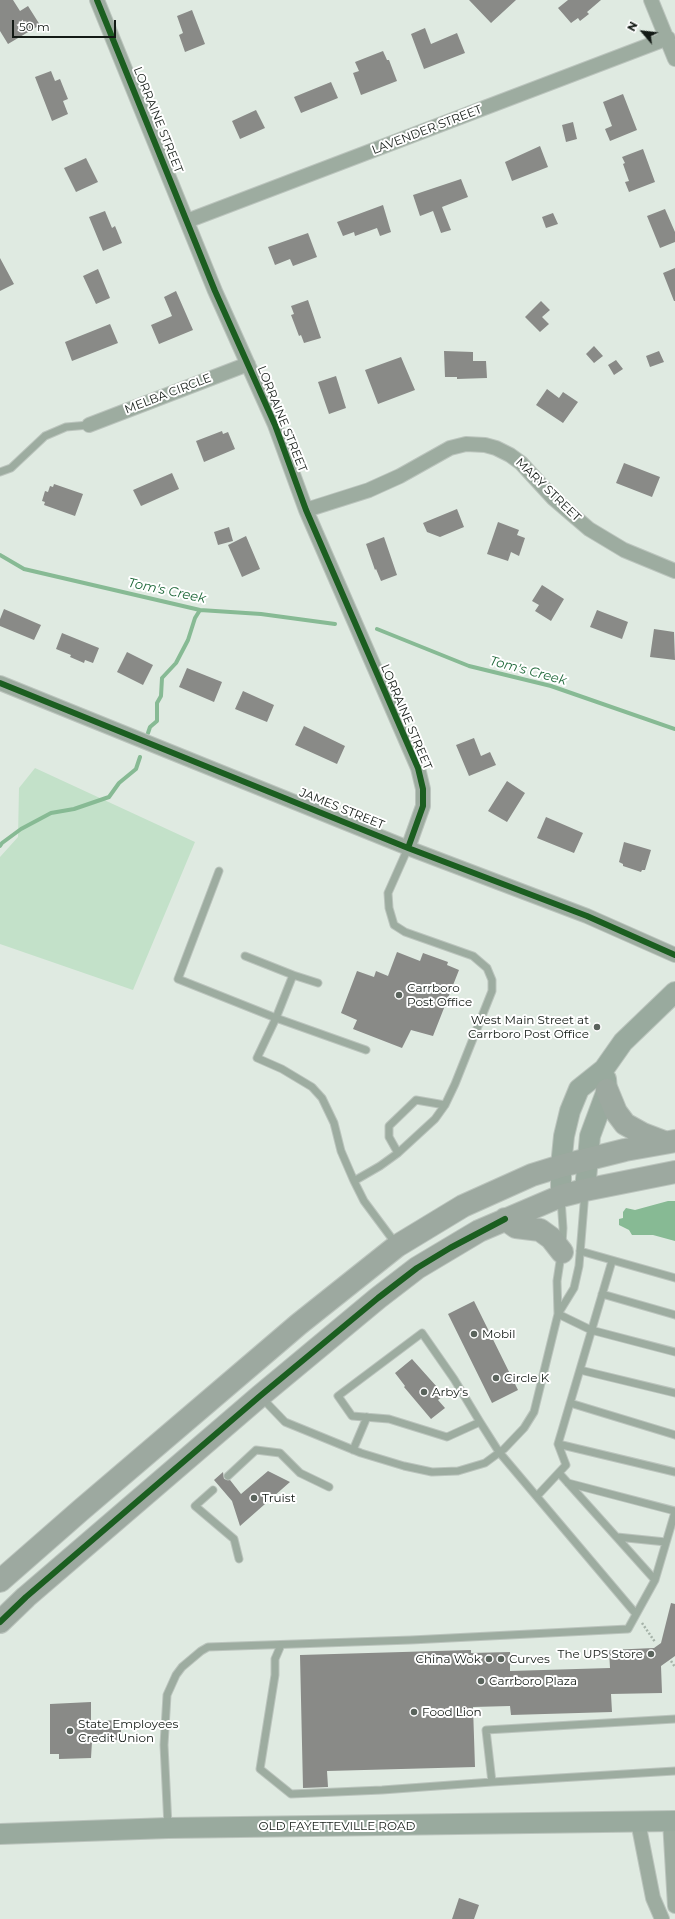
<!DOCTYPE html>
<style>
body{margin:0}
#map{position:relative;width:675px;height:1919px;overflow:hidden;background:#dfeae1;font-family:Montserrat,sans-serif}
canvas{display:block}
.north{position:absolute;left:623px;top:12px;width:40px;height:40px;-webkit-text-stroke:3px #fff;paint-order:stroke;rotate:298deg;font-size:11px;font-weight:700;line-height:16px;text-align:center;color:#131a15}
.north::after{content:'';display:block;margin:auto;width:14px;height:18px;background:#131a15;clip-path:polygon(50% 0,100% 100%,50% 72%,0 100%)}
.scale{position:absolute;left:12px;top:20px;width:104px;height:18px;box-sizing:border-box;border:2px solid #131a15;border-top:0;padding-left:5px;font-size:12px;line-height:14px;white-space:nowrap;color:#131a15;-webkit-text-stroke:3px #fff;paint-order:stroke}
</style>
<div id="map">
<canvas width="675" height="1919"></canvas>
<div class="north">N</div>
<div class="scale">50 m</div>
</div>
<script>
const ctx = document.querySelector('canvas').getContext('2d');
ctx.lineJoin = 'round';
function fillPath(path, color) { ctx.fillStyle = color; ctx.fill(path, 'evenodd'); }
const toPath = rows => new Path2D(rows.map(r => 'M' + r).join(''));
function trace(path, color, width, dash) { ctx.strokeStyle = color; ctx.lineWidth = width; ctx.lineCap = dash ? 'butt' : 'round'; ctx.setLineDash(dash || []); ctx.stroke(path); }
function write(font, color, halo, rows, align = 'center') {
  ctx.font = font + ' Montserrat,sans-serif'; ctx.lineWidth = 4; ctx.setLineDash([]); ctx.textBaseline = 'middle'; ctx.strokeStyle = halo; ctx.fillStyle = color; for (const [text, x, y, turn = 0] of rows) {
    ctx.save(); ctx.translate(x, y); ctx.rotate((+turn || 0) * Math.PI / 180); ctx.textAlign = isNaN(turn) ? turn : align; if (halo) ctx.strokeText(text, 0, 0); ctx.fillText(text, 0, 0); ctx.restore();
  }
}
const green = toPath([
 [35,768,195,842,133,990,0,944,0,857,18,837,19,788]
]);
const water = toPath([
 [668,1201,675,1201,675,1241,653,1235,632,1235,629,1230,619,1225,619,1219,623,1218,623,1212,626,1208,635,1210]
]);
const stream = toPath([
 [0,555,24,569,200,610,261,614,335,624],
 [377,629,469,666,551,686,675,729],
 [148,733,150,727,157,721,157,703,161,696,162,678,176,663,188,640,195,618,200,610],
 [0,846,2,843,21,829,51,813,74,809,109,797,119,783,136,769,140,757]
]);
const building = toPath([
 [0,0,13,0,20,11,28,6,40,25,8,44,0,31],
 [469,0,516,0,491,23],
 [568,0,601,0,587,12,589,14,580,21,578,18,571,23,558,8],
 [192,10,205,44,185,52,179,35,183,33,177,16],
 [425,28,431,44,457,33,465,53,424,69,411,34],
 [383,51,387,60,389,60,397,81,361,95,353,73,359,71,355,62],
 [51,71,55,81,60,79,68,99,63,101,68,114,52,121,35,77],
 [331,82,338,98,301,113,294,97],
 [623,94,637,130,610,141,605,129,612,126,603,102],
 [256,110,265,128,240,139,232,121],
 [573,122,577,139,566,142,562,125],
 [540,146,548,167,512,181,505,162],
 [643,149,655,182,629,192,625,182,629,181,623,164,625,163,622,157],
 [86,158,98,182,76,192,64,168],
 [461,179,468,197,442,207,451,230,441,233,433,211,420,216,413,195],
 [383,205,391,232,380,236,377,228,355,236,354,232,343,236,337,222],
 [665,209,675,232,675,242,660,248,647,216],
 [105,211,112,228,115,226,122,243,103,251,89,217],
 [553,213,558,224,546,228,542,217],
 [308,233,317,257,293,266,290,259,275,265,268,247],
 [0,258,14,284,0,291],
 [675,268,675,301,674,301,663,273],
 [98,269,110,298,96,304,83,276],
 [176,291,193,330,159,344,151,325,172,316,164,297],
 [308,300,321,338,304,343,301,335,299,336,291,315,294,314,291,306],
 [541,301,550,310,542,317,549,324,540,332,525,317],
 [110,324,118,343,72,361,65,342],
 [594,346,603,356,594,363,586,354],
 [444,351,473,352,473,361,486,361,487,378,457,379,457,377,445,377],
 [659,351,664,362,650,367,646,356],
 [401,357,415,390,378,404,365,370],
 [616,360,623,369,614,375,608,365],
 [336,376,346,408,329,414,318,382],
 [547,389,559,398,563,392,578,402,563,423,536,405],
 [222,431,223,434,228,432,235,449,204,462,196,441],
 [624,463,660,477,652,497,616,483],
 [172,473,179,489,141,506,133,490],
 [54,484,83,494,75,516,44,505,45,502,42,501,45,491,48,492,50,486,53,487],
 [457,509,464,527,440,537,427,532,423,523],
 [498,522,519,530,517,535,525,538,519,556,511,552,508,561,487,554],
 [229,527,233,541,218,545,214,532],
 [246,536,260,569,242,577,228,545],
 [384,537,397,575,381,581,376,569,375,570,366,544],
 [542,585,564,599,551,621,535,611,539,605,532,601],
 [4,609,41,625,34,640,0,626,0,619],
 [597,610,628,622,622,639,590,627],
 [654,629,674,632,675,660,650,657],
 [62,633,99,648,93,663,85,660,84,663,70,657,71,655,56,649],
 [127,652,153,665,143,685,117,672],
 [187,668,222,682,214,702,179,687],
 [243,691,274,705,267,722,235,709],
 [304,726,345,746,337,764,295,745],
 [474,738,481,756,490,752,496,765,469,776,456,745],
 [507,781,525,793,507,822,488,811],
 [546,817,583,833,574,853,537,838],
 [624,842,651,850,645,870,642,870,641,872,623,866,623,864,619,862],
 [397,952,420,961,423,953,448,962,447,965,459,970,433,1036,411,1030,402,1048,353,1029,357,1020,341,1013,357,971,374,977,376,971,388,976],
 [474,1301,518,1390,492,1403,448,1314],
 [412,1359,437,1387,436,1388,443,1396,438,1400,445,1408,431,1419,404,1387,405,1386,395,1373],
 [268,1471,290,1482,240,1526,232,1501,214,1480,223,1472,224,1479,230,1480,241,1494],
 [671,1603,675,1604,675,1656,661,1666,662,1693,611,1694,612,1712,511,1715,510,1706,473,1707,475,1767,327,1771,328,1787,303,1788,300,1655,471,1650,471,1653,510,1652,510,1671,610,1668,609,1650,654,1648,661,1643],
 [91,1702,91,1721,121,1720,121,1740,92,1741,91,1758,59,1759,59,1754,50,1754,50,1704],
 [459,1898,479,1905,474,1919,452,1919]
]);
const path = toPath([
 [642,1623,655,1642],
 [671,1661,675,1667]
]);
const lane = toPath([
 [0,472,11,468,45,436,66,427,89,425],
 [219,871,178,979,276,1018,257,1058,282,1069,312,1087,322,1098,334,1123,341,1151,354,1181,364,1201,396,1244],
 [245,956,293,975,276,1018,366,1050],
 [293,975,318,983],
 [398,1153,389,1137,389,1126,416,1100,445,1105],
 [354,1181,380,1166,398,1153,435,1119,445,1105,455,1084,492,991,492,980,487,968,473,956,405,932,394,925,389,908,388,893,408,848],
 [561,1199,563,1228,562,1244],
 [580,1251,675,1278],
 [602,1294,675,1315],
 [558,1314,574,1288,579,1266,585,1192],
 [558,1314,591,1330,675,1352],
 [580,1370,675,1393],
 [262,1398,285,1422,361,1453,404,1466,432,1472,458,1471,485,1463,504,1449,524,1428,534,1412,558,1314,557,1281,561,1255],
 [570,1403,675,1435],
 [480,1422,447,1437,389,1419,352,1416,338,1396,422,1333,454,1379,480,1422,499,1452,636,1614],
 [558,1444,675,1472],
 [353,1450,367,1417],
 [559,1473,655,1580],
 [228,1476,256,1450,280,1453,300,1473,329,1487],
 [568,1483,675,1511],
 [213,1490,195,1506,234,1539,239,1559],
 [537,1496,566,1465,558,1444,612,1261],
 [617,1537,666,1542],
 [281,1645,275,1659,275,1675,260,1769,291,1794,382,1790,492,1782],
 [675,1719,486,1730,492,1782,675,1771],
 [168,1826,164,1745,167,1695,176,1675,182,1667,201,1651,208,1647,411,1640,628,1629,655,1580,675,1512]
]);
const street = toPath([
 [97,0,215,291,275,425,306,510,418,768,423,789,423,806,408,848],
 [651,0,675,59],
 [187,221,668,38],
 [89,425,248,364],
 [306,510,369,490,400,476,450,448,466,444,485,445,496,448,510,455,521,463,554,499,589,529,624,550,675,571],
 [0,683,408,848,587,916,675,955],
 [670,1821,675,1906],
 [638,1822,653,1898,662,1919]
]);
const secondary = toPath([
 [585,1190,590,1136,607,1090,606,1079],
 [561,1196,561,1166,564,1136,570,1111,579,1089,604,1069,623,1042,675,992],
 [0,1834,168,1828,675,1821]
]);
const highway = toPath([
 [607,1090,616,1112,625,1124,643,1134,664,1142],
 [505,1219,516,1227,540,1230,551,1238,562,1252],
 [0,1581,81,1510,299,1324,397,1246,463,1206,532,1175,561,1166,625,1150,675,1141],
 [0,1622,26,1597,260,1396,378,1298,417,1268,479,1231,561,1196,585,1190,675,1172]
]);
const cycleway = toPath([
 [97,0,215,291,275,425,306,510,418,768,423,789,423,806,408,848],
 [0,683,408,848,587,916,675,955],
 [0,1622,26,1597,260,1396,378,1298,417,1268,450,1248,505,1219]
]);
const markers = [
 [399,995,4,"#5a635c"],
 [597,1027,4,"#5a635c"],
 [474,1334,4,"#5a635c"],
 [496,1378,4,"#5a635c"],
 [424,1392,4,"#5a635c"],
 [254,1498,4,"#5a635c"],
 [651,1654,4,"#5a635c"],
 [489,1659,4,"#5a635c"],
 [501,1659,4,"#5a635c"],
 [481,1681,4,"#5a635c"],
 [414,1712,4,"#5a635c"],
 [70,1731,4,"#5a635c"]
];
const streetNames = [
 ["LORRAINE STREET",158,120,68],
 ["LAVENDER STREET",427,130,-21],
 ["MELBA CIRCLE",168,394,-21],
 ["LORRAINE STREET",282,419,68],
 ["MARY STREET",548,490,44],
 ["LORRAINE STREET",406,717,67],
 ["JAMES STREET",342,809,22],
 ["OLD FAYETTEVILLE ROAD",337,1826]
];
const poiNames = [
 ["Carrboro",407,988],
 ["Post Office",407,1002],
 ["West Main Street at",589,1020,"right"],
 ["Carrboro Post Office",589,1034,"right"],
 ["Mobil",482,1334],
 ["Circle K",504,1378],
 ["Arby's",432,1392],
 ["Truist",262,1498],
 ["The UPS Store",643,1654,"right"],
 ["China Wok",481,1659,"right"],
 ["Curves",509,1659],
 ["Carrboro Plaza",489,1681],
 ["Food Lion",422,1712],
 ["State Employees",78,1724],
 ["Credit Union",78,1738]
];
const waterNames = [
 ["Tom's Creek",167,591,12],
 ["Tom's Creek",528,671,15]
];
fillPath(green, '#c3e1c9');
fillPath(water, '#87ba94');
trace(stream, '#87ba94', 4);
fillPath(building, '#898a87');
trace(lane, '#bbc4bd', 9);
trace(street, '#bbc4bd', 16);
trace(secondary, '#bbc4bd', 22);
trace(highway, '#bbc4bd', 24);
trace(path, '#a5b2a8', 2.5, [2, 2]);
trace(lane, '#9daca0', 7);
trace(street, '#9daca0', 14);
trace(secondary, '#99aa9e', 20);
trace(highway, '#9da9a0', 22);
trace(cycleway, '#1b5e20', 6);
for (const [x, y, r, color] of markers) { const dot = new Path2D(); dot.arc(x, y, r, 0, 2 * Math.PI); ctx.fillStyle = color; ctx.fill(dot); trace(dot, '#fff', 1.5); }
write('12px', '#131a15', '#fff', streetNames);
write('12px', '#131a15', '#fff', poiNames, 'left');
write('italic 13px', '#1a6535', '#fff', waterNames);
</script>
